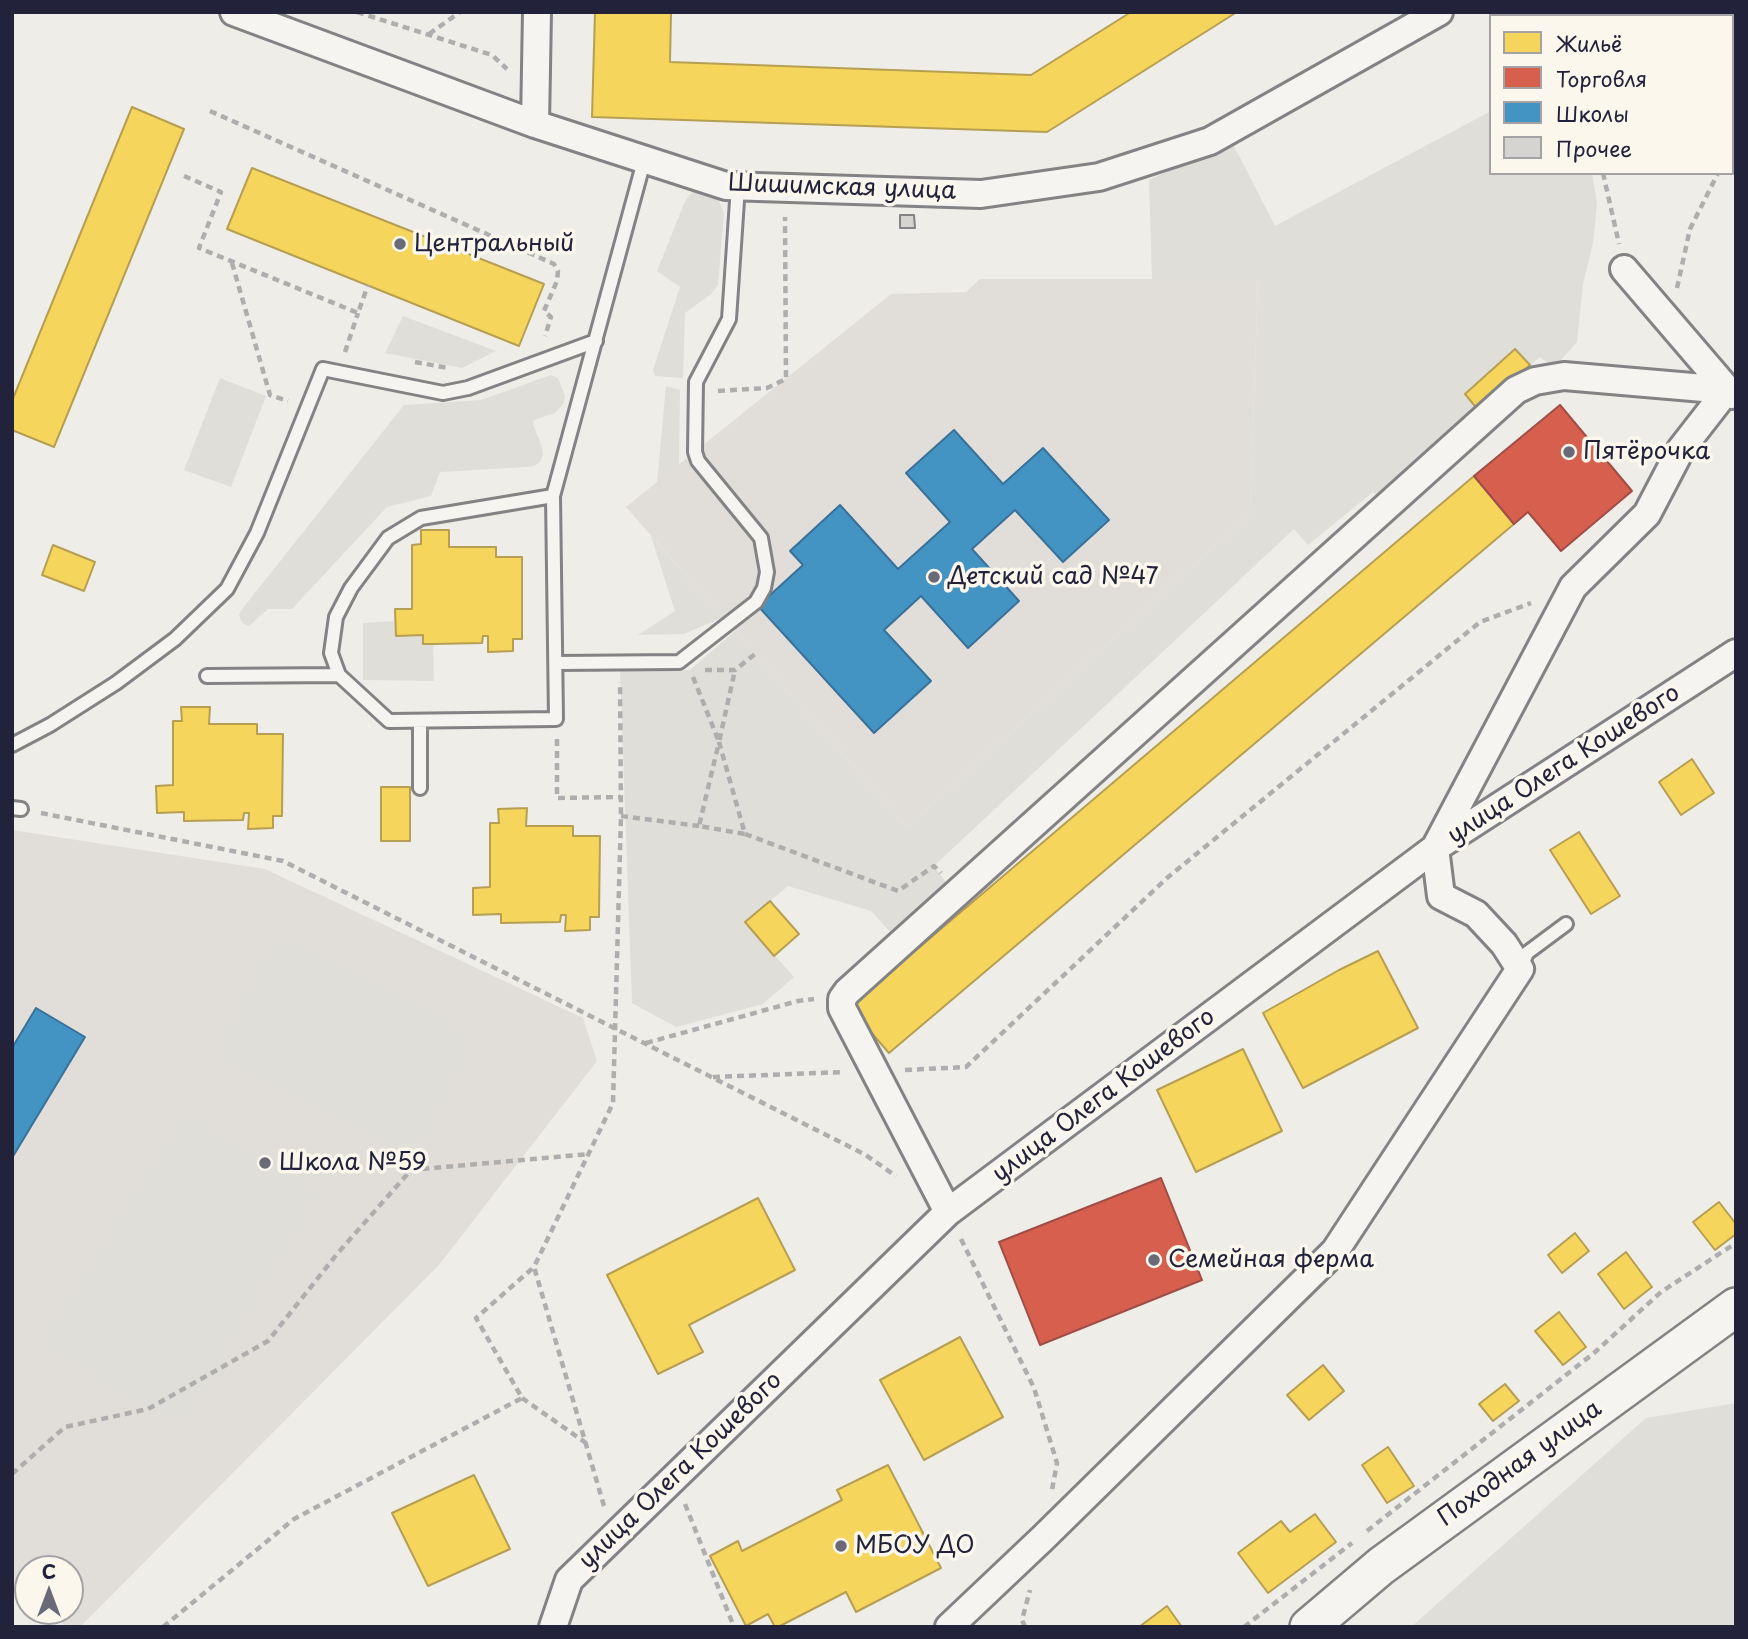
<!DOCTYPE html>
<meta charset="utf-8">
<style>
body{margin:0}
#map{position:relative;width:1748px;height:1639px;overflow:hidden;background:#efede8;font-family:"Playpen Sans",sans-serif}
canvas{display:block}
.frame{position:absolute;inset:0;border:14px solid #22223b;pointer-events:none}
.legend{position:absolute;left:1489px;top:14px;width:245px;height:161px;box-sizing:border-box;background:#fbf7ec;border:2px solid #a4a2a5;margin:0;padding:9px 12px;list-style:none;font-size:21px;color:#22223b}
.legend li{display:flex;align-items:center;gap:14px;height:35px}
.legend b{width:35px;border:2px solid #a4a2a5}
.north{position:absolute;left:14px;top:1555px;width:70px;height:70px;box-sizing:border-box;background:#fbf7ec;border:2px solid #a4a2a5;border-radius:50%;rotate:0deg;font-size:19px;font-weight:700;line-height:28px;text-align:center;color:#22223b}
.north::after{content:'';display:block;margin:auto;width:24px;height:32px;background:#6a6978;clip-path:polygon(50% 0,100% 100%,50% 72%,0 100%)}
</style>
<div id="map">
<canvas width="1748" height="1639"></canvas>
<div class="frame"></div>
<ul class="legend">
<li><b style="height:19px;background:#f6d55c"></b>Жильё</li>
<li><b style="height:19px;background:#d6604d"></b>Торговля</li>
<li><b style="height:19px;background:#4393c3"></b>Школы</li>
<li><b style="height:19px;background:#d6d4d1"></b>Прочее</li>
</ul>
<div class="north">С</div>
</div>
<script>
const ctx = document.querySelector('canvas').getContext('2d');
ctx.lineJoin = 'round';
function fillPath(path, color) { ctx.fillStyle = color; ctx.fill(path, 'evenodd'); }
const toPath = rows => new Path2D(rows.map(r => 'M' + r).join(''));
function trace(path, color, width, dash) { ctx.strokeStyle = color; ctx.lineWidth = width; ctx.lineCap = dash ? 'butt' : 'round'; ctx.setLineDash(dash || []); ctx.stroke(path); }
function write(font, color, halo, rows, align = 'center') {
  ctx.font = font + ' "Playpen Sans",sans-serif'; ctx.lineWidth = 7; ctx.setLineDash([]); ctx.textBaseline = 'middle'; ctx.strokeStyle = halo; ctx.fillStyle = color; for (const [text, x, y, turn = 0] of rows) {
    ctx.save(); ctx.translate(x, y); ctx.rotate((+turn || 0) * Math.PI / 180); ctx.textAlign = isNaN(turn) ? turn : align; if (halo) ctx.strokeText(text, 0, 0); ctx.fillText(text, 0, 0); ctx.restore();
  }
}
const built = toPath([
 [980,279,1258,279,1250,514,907,827,626,507,891,294,966,292],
 [12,830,265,869,583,1018,597,1061,439,1265,80,1627,68,1627,45,1611,70,1611,70,1569,28,1569,28,1599,12,1587]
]);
const green = toPath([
 [1491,111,1491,173,1592,173,1597,204,1593,243,1583,284,1577,342,1554,368,1540,357,1530,365,1515,349,1465,394,1479,411,1382,499,1373,492,1308,545,1294,529,934,866,952,891,896,938,871,911,788,886,745,922,794,977,763,1004,676,1027,632,1003,620,669,690,670,735,631,907,827,1250,514,1258,279,1152,279,1149,180,1232,142,1275,226],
 [699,188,712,194,719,201,724,213,718,285,711,294,685,313,683,378,655,376,653,370,680,287,657,271,685,201,693,191],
 [403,316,496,351,462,368,385,353],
 [551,375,558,378,565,396,564,403,555,413,534,420,533,424,542,447,543,455,540,462,534,466,526,467,440,472,431,496,387,507,292,609,268,609,249,626,242,623,239,615,243,608,404,405,481,400],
 [220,378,266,396,231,487,184,470],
 [666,386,680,390,679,465,657,483],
 [651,536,723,617,684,634,638,635,675,611],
 [396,621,396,636,423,635,423,644,433,644,434,681,363,680,363,623],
 [292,943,455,1024,466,1037,468,1053,424,1139,412,1147,396,1147,227,1064,221,1048,225,1032,260,957,275,946],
 [183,1113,188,1114,316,1189,318,1197,183,1422,174,1424,49,1349,45,1337],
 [1736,1403,1736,1627,1411,1627,1646,1418]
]);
const homes = toPath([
 [595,12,671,13,670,62,1031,75,1131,12,1237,12,1047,132,592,117,595,12],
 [132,107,184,129,54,447,12,430,12,401,132,107],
 [252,168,544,284,519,346,227,229,252,168],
 [1515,349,1530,365,1479,411,1465,394,1515,349],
 [1474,476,1514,524,889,1053,849,1007,1474,476],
 [421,530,449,530,449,547,496,547,496,557,522,557,522,639,513,639,513,651,488,652,488,636,483,636,482,643,433,644,423,644,423,635,396,636,395,609,412,609,412,545,421,544,421,530],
 [53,545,95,562,84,591,42,575,53,545],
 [181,707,210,707,209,724,257,724,257,734,283,734,282,816,273,816,273,828,248,829,249,813,244,813,243,820,184,821,184,812,157,813,156,786,173,785,173,721,182,721,181,707],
 [1692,759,1714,793,1681,815,1659,782,1692,759],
 [381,787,410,787,410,841,381,841,381,787],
 [527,808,526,826,573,826,573,836,600,836,599,917,590,917,590,930,565,931,566,915,561,915,560,922,501,923,501,914,473,915,473,888,490,887,490,823,499,823,498,809,527,808],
 [1579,832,1620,896,1591,914,1550,850,1579,832],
 [770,901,799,934,774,956,745,922,770,901],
 [1378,951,1418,1028,1303,1088,1263,1013,1339,970,1378,951],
 [1243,1049,1282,1131,1196,1172,1157,1090,1243,1049],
 [758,1198,795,1270,689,1325,703,1352,658,1374,607,1275,758,1198],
 [1719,1202,1736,1224,1736,1234,1715,1250,1693,1222,1719,1202],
 [1575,1233,1589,1251,1562,1273,1548,1255,1575,1233],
 [1626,1252,1652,1287,1624,1309,1598,1274,1626,1252],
 [1559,1312,1586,1347,1563,1365,1535,1331,1559,1312],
 [960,1337,1003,1417,924,1460,880,1380,960,1337],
 [1323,1365,1344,1391,1309,1420,1287,1395,1323,1365],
 [1505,1384,1519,1401,1493,1421,1479,1404,1505,1384],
 [1388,1447,1414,1486,1387,1503,1362,1465,1388,1447],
 [888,1465,941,1568,856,1612,846,1592,778,1627,775,1627,768,1614,746,1626,710,1556,738,1541,742,1551,842,1500,837,1490,888,1465],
 [474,1475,510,1549,428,1586,392,1513,474,1475],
 [1315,1514,1336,1542,1268,1593,1238,1553,1281,1521,1290,1532,1315,1514],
 [1167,1606,1182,1627,1139,1627,1167,1606]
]);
const shops = toPath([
 [1560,405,1632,491,1561,551,1528,512,1514,524,1474,476,1560,405],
 [1161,1178,1202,1280,1040,1345,999,1242,1161,1178]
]);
const schools = toPath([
 [954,430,1003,484,1043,448,1109,520,1063,562,1015,510,972,549,1019,601,968,648,921,596,884,630,931,681,874,733,758,606,803,565,790,551,840,505,898,569,950,522,906,473,954,430],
 [36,1008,85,1037,12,1158,12,1048,36,1008]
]);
const building = toPath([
 [900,215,914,215,915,228,900,228,900,215]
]);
const path = toPath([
 [357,12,492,55,507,69],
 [1538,12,1539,16],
 [429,34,460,12],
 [210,111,554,264,558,271,557,281,544,311,551,317,545,336],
 [1732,145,1736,138],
 [1603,173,1619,244],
 [184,176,221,192,199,248,358,313,368,285],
 [232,263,270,395,288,401],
 [1677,288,1690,229,1718,173],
 [345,352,358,313],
 [415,362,448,368],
 [718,391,767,388,786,379,785,217],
 [705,670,735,670,755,654],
 [693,677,719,742,735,670],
 [557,739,557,798,621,797],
 [719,742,745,834,699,826,719,742],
 [41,813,283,861,864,1154,896,1176],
 [621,816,699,826],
 [745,834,898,891,934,866,941,873],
 [646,1043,798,1001,814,999],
 [905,1070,966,1067,1167,878,1480,622,1531,603],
 [713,1077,844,1072],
 [961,1239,1034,1388,1057,1463,1052,1490],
 [522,1398,586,1443],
 [12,1474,65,1427,148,1409,268,1341,337,1254,411,1170,589,1154],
 [685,1504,734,1627],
 [604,1506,534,1267,613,1103,621,816,620,682],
 [1367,1531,1594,1353,1661,1292,1736,1243],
 [163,1627,294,1519,522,1398,476,1318,534,1267],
 [1025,1627,1022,1620,1030,1590],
 [1244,1627,1352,1543]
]);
const lane = toPath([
 [553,496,556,719,389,721,339,675,331,653,336,617,351,588,388,538,421,518,553,496,644,161],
 [557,663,679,662,756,602,764,588,767,572,761,538,698,461,695,452,696,382,729,319,738,186],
 [207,676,339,675],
 [12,745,50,725,116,683,175,639,227,589,257,533,323,369,443,393,468,388,596,341],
 [420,788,420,722],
 [12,808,21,809],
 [1520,969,1527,953,1566,924]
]);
const street = toPath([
 [234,12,535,124,726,186,981,194,1099,177,1210,141,1439,12],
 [535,124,537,12],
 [1624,269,1732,395],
 [948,1212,842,1008,842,999,847,992,1516,390,1535,381,1564,376,1727,390],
 [553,1627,569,1580,948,1212,1435,848,1736,653],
 [949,1627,1043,1538,1335,1251,1520,969,1504,944,1476,914,1441,896,1435,848,1573,587,1647,514,1681,449,1727,390]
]);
const secondary = toPath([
 [1309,1627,1381,1566,1736,1307]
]);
const markers = [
 [400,244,7,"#6a6978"],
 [1569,452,7,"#6a6978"],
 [934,577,7,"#6a6978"],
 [265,1163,7,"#6a6978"],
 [1154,1260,7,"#6a6978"],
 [841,1546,7,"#6a6978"]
];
const streetNames = [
 ["Шишимская улица",842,188,2],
 ["улица Олега Кошевого",1564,765,-33],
 ["улица Олега Кошевого",1104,1096,-37],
 ["Походная улица",1520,1464,-36],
 ["улица Олега Кошевого",681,1471,-44]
];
const poiNames = [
 ["Центральный",414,244],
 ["Пятёрочка",1583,452],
 ["Детский сад №47",948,577],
 ["Школа №59",279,1163],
 ["Семейная ферма",1168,1260],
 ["МБОУ ДО",855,1546]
];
fillPath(built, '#e1ded9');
fillPath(green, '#e0ded9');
fillPath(homes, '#f6d55c');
trace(homes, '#b69f52', 2);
fillPath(shops, '#d6604d');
trace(shops, '#a04d48', 2);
fillPath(schools, '#4393c3');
trace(schools, '#39719a', 2);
fillPath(building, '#d6d4d1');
trace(building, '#838284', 2);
trace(lane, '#838284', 18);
trace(street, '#838284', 32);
trace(secondary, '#838284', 42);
trace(path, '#afaeae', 4.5, [7, 5]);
trace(lane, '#f5f4f0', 12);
trace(street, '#f5f4f0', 26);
trace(secondary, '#f5f4f0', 37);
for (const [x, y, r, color] of markers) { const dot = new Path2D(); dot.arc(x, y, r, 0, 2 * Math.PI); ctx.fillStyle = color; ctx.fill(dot); trace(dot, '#fbf7ec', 2.5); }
write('24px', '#22223b', '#fbf7ec', streetNames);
write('24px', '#22223b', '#fbf7ec', poiNames, 'left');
</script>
